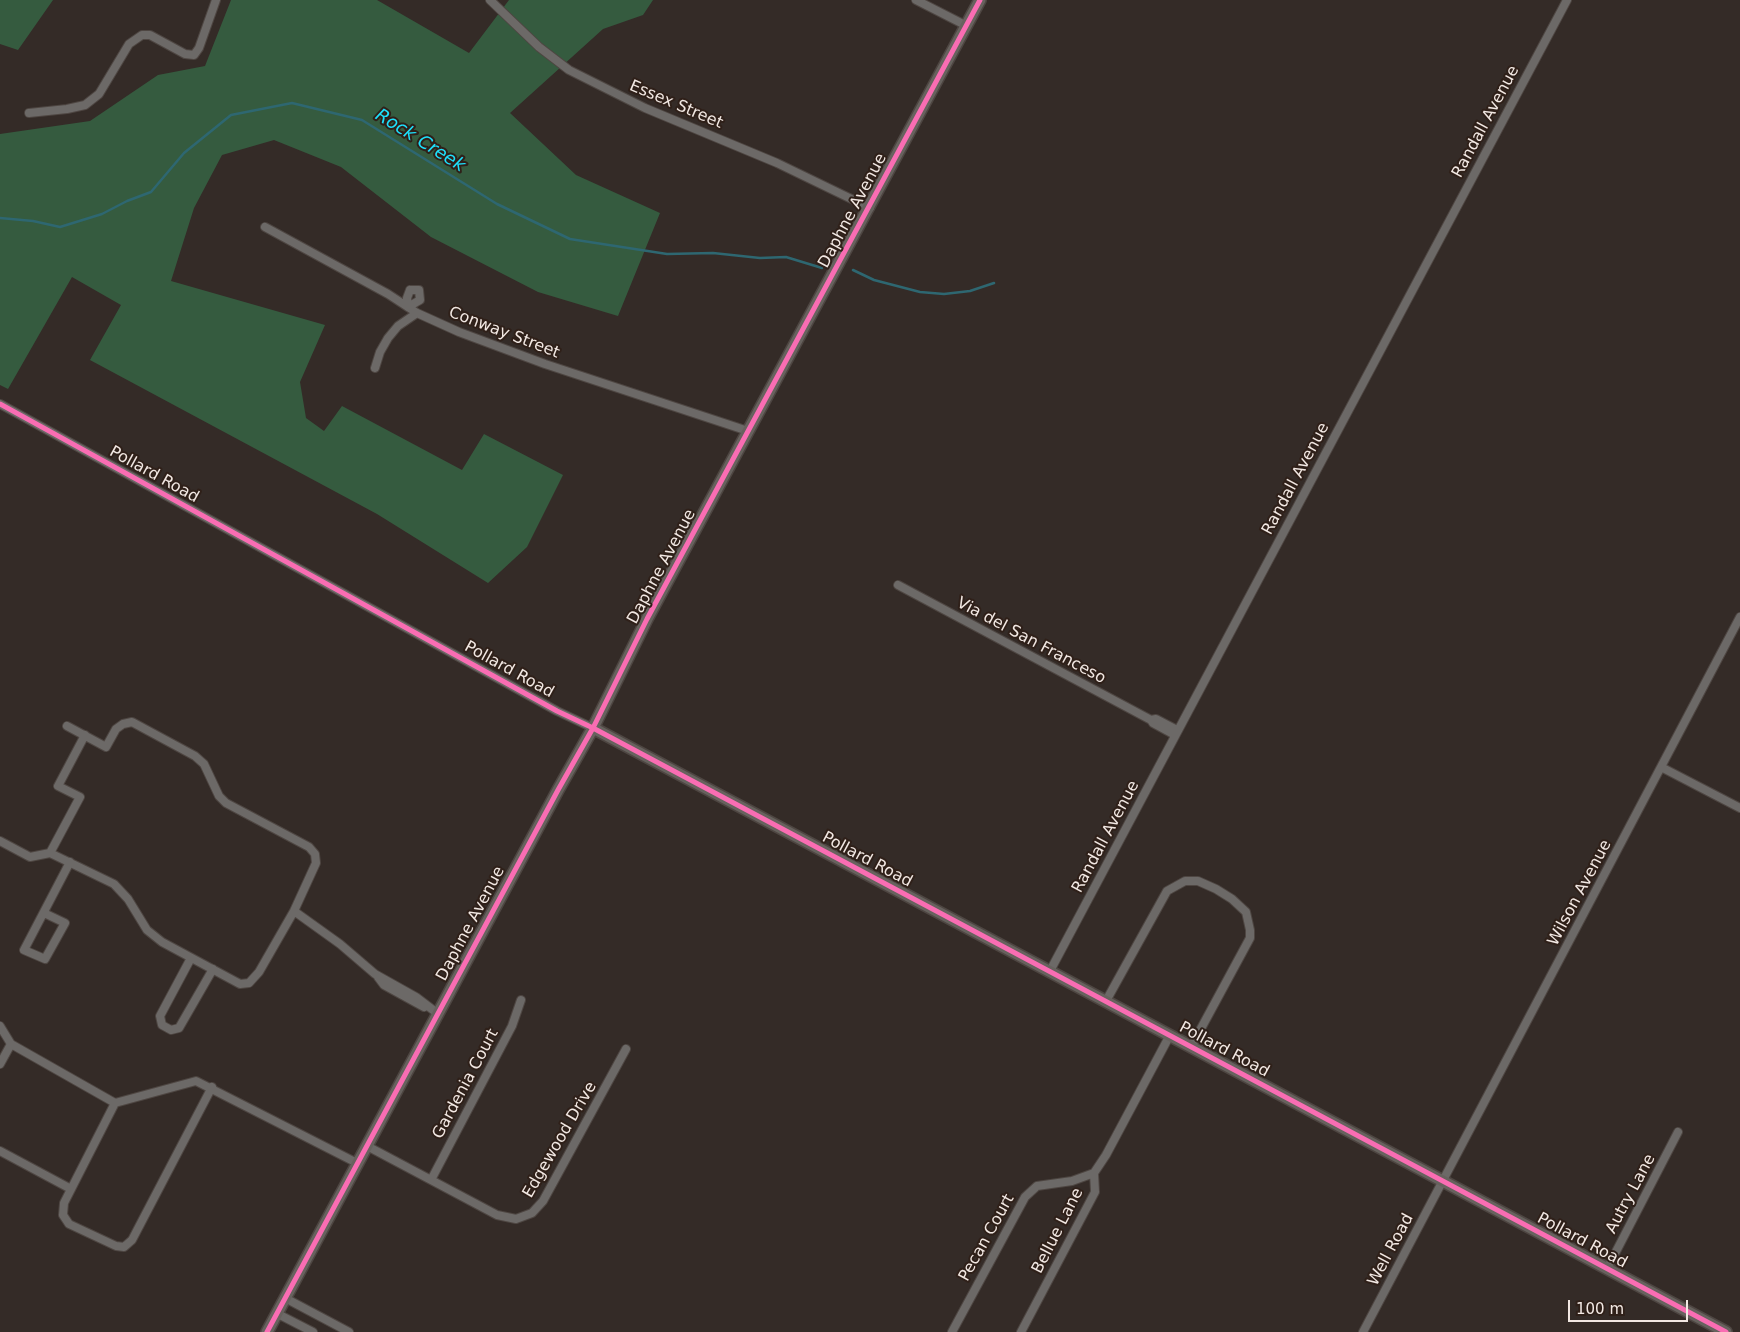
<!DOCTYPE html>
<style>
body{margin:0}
#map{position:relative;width:1740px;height:1332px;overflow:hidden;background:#342b27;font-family:"DejaVu Sans",sans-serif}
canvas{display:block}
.scale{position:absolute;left:1568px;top:1300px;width:120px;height:22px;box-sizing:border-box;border:2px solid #f2e8e3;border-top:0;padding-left:6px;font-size:15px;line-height:18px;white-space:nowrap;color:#f2e8e3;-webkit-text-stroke:4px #2f2019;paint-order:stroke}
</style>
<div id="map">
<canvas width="1740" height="1332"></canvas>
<div class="scale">100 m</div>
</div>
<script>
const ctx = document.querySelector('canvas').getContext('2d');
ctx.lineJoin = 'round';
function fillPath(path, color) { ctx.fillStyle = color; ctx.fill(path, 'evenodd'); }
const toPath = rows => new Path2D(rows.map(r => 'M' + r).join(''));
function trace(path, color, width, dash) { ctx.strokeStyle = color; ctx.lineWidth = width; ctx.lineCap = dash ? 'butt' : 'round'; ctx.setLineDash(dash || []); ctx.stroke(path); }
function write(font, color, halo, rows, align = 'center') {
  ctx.font = font + ' "DejaVu Sans",sans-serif'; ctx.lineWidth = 4; ctx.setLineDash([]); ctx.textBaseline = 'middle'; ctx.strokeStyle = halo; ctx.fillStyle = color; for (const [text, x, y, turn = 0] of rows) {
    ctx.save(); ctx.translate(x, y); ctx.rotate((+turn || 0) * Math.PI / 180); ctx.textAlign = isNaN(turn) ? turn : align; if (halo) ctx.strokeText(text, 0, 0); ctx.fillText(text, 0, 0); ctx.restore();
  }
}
const green = toPath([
 [0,0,53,0,18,50,0,44],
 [231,0,377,0,469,53,509,0,653,0,643,15,603,29,510,113,576,175,660,213,618,316,538,292,431,237,341,167,274,140,222,155,194,208,171,281,325,325,300,382,306,418,324,431,342,406,462,470,484,434,563,475,527,547,488,583,377,514,90,360,121,305,72,277,8,389,0,385,0,134,90,121,158,75,205,66]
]);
const stream = toPath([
 [0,218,33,221,60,227,102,214,127,201,151,192,184,153,231,115,292,103,362,120,497,204,570,239,667,254,713,253,760,258,786,257,822,268],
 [853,270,874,280,920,292,944,294,970,291,994,283]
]);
const street = toPath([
 [490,0,539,47,569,70,645,108,777,163,870,208],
 [916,0,967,26],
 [29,113,67,109,85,105,99,94,129,44,142,35,150,35,185,54,194,55,199,48,216,0],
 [265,227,388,294,417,313,459,332,545,364,748,431],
 [410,290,419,290,420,300,408,307,407,298,410,290],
 [375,368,380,352,388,338,398,326,417,313],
 [0,404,557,711,593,728],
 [898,585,1151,720,1153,723,1175,735],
 [1151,720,1156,719,1177,730],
 [1661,767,1740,808],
 [0,841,30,857,50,853,80,797,58,786,85,735],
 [50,853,114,884,128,899,147,930,162,942,240,984,249,983,259,972,294,911,316,863,315,854,309,847,226,803,219,796,204,764,195,756,132,722,123,724,116,729,106,747,67,726],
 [294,911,340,944,375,974,416,997,437,1013],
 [44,913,65,923,45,959,24,950,70,862],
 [191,958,160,1016,162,1025,171,1030,179,1028,213,969],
 [1050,971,1567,0],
 [378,977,384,985,424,1007],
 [1106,1001,1167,891,1185,881,1198,881,1216,889,1232,899,1246,912,1250,930,1250,938,1191,1047],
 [0,1026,11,1044,115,1103,196,1081,357,1163],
 [0,1064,11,1044],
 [115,1103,64,1203,63,1215,69,1224,116,1246,124,1247,132,1240,212,1087],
 [367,1146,497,1215,516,1219,532,1213,543,1201,626,1049],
 [0,1151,71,1189],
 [431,1180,512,1026,521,1000],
 [1607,1269,1678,1132],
 [285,1298,349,1332],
 [276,1313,313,1332],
 [952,1332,1025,1197,1037,1186,1072,1181,1094,1173],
 [1021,1332,1095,1192,1094,1173,1106,1155,1170,1035],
 [1363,1332,1740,617]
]);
const secondary = toPath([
 [593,728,1726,1332],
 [267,1332,558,790,593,728,647,619,980,0]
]);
const cycleway = toPath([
 [0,404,557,711,593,728,1726,1332],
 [267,1332,558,790,593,728,647,619,980,0]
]);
const streetNames = [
 ["Essex Street",676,105,23],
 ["Randall Avenue",1486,122,-62],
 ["Daphne Avenue",853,211,-62],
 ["Conway Street",504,333,21],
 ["Pollard Road",154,475,29],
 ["Randall Avenue",1296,479,-62],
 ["Daphne Avenue",662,567,-62],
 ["Via del San Franceso",1031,641,28],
 ["Pollard Road",509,670,29],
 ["Randall Avenue",1106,837,-62],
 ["Pollard Road",867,860,28],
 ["Wilson Avenue",1580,893,-62],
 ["Daphne Avenue",471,924,-62],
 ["Pollard Road",1224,1050,28],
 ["Gardenia Court",466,1084,-62],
 ["Edgewood Drive",560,1140,-60],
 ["Autry Lane",1631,1194,-62],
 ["Bellue Lane",1058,1231,-63],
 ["Pecan Court",987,1238,-61],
 ["Pollard Road",1582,1241,28],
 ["Well Road",1391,1250,-62]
];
const waterNames = [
 ["Rock Creek",420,141,32]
];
fillPath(green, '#355b3f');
trace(stream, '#2e6771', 2.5);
trace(street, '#4e4642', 10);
trace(secondary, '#4e4642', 14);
trace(street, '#6c6967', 8);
trace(secondary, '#67625e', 11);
trace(cycleway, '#f96db3', 5);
write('16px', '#f2e8e3', '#2f2019', streetNames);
write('italic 18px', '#1ee0fb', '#2f2019', waterNames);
</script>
